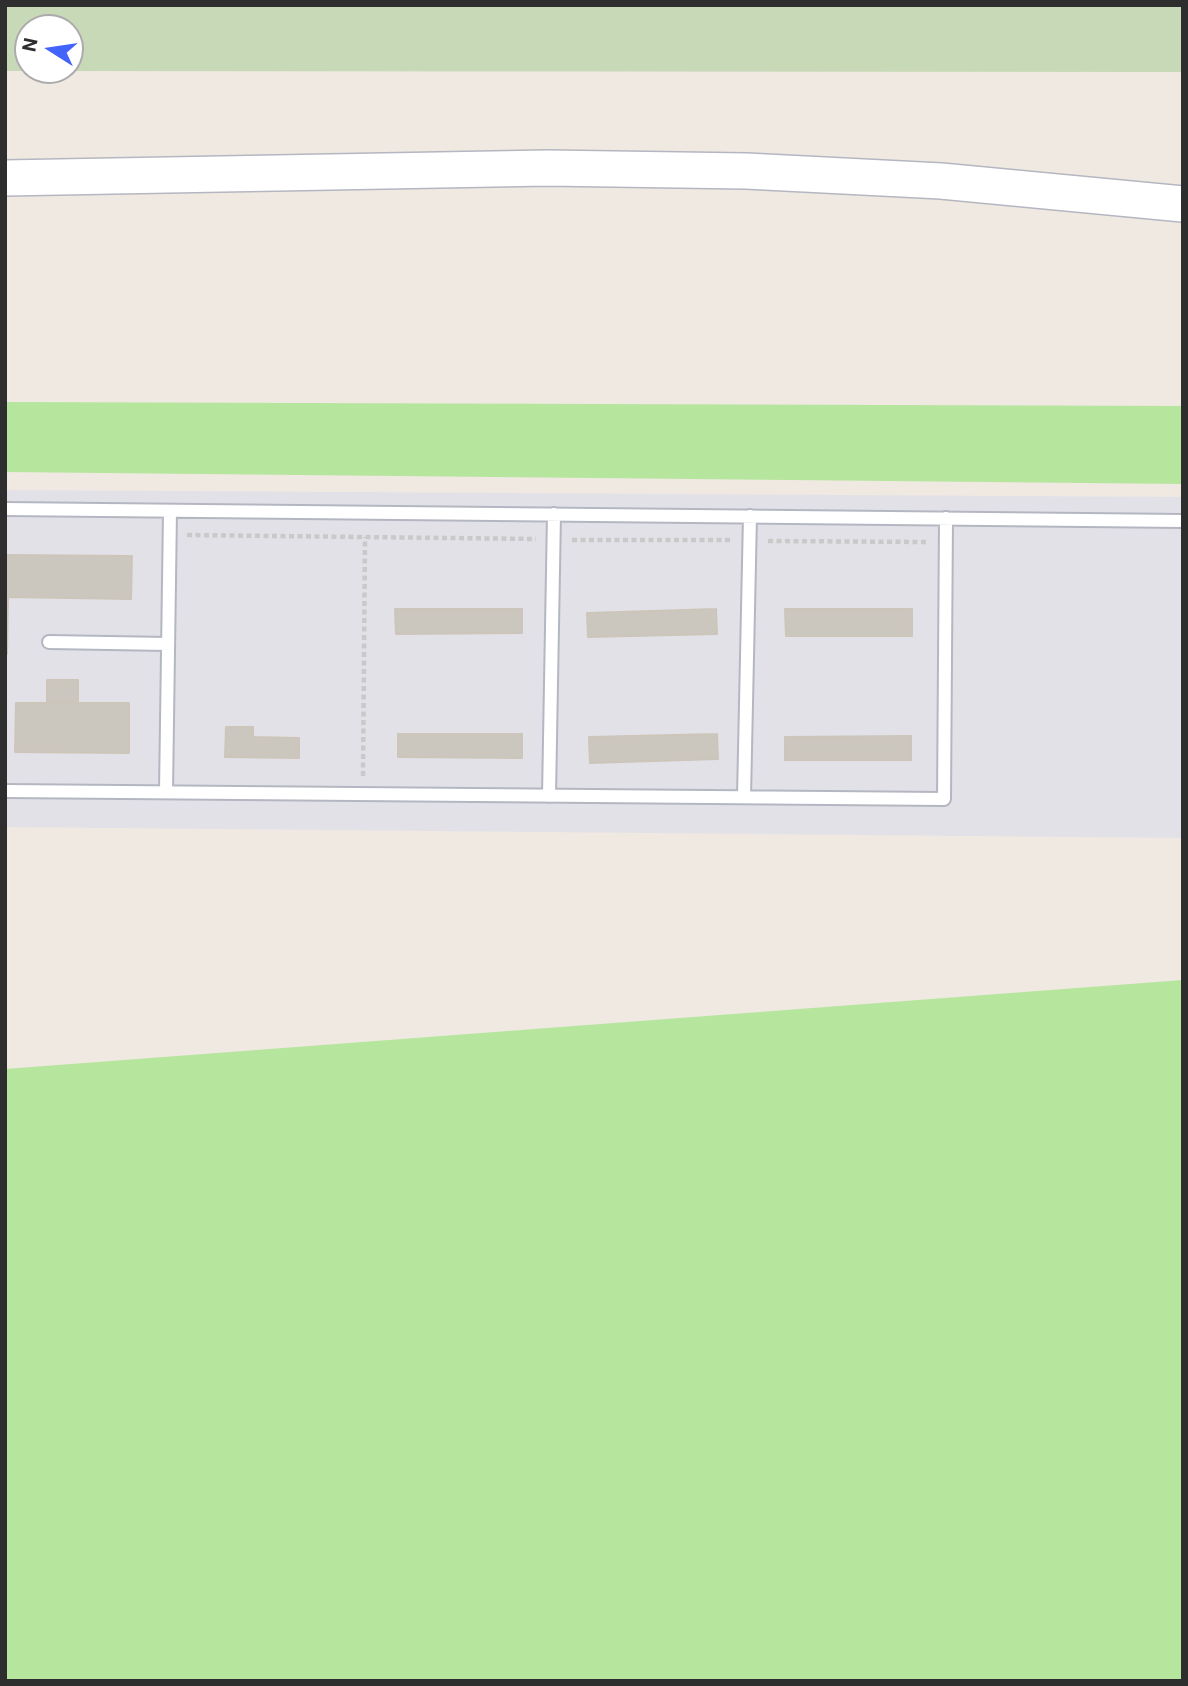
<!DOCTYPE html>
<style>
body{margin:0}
#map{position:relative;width:1188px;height:1686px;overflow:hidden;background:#efe9e1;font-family:Roboto,sans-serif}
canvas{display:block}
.frame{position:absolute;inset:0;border:7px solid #2e2e2e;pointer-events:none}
.north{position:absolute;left:14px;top:14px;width:70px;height:70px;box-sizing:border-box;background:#fff;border:2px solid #ababab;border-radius:50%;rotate:282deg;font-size:19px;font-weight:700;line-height:28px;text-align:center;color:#2e2e2e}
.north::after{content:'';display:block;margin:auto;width:24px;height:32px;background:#4264fb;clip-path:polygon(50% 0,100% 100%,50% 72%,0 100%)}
</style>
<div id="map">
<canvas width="1188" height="1686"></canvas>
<div class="frame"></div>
<div class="north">N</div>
</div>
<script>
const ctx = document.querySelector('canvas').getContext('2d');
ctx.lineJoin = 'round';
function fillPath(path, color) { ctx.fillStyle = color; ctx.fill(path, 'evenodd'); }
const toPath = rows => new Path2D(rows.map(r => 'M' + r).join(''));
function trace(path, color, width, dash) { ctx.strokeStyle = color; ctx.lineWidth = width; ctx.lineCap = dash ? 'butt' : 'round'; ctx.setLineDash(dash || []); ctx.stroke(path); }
const industrial = toPath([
 [5,490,1183,497,1183,836,1182,838,5,827]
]);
const green = toPath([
 [5,402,1183,406,1183,484,5,472],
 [1183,980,1183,1681,5,1681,5,1069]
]);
const cemetery = toPath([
 [5,5,1183,5,1183,72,5,71],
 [28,28,70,28,70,70,28,70]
]);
const building = toPath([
 [5,555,132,556,131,599,8,597,7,654,5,654,5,555],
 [395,609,522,609,522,633,396,634,395,609],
 [716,609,717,634,588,637,587,613,716,609],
 [785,609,912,609,912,636,786,636,785,609],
 [47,680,78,680,78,703,47,703,47,680],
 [16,703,129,703,129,753,15,752,16,703],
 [226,727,253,727,253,737,299,738,299,758,225,757,226,727],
 [398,734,522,734,522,758,398,757,398,734],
 [717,734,718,759,590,763,589,737,717,734],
 [911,736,911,760,785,760,785,737,911,736]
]);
const path = toPath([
 [187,535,536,539],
 [572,540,732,540],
 [768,541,928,542],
 [363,776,365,537]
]);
const lane = toPath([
 [5,509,1183,521],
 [49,642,168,644],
 [5,791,944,799,946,518],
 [166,792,170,511],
 [549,796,554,514],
 [744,797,750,516]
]);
const secondary = toPath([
 [5,178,547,168,746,171,941,181,1183,204]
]);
fillPath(industrial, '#e3e1e8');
fillPath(green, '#b6e59e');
fillPath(cemetery, '#c8d9b8');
fillPath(building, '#cbc7bf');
trace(building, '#cbc5ba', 2);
trace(lane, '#b4b7c1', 16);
trace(secondary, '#b4b7c1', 38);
trace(path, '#c9c9c9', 4.5, [5, 3.5]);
trace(lane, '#fff', 12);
trace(secondary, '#fff', 35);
</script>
